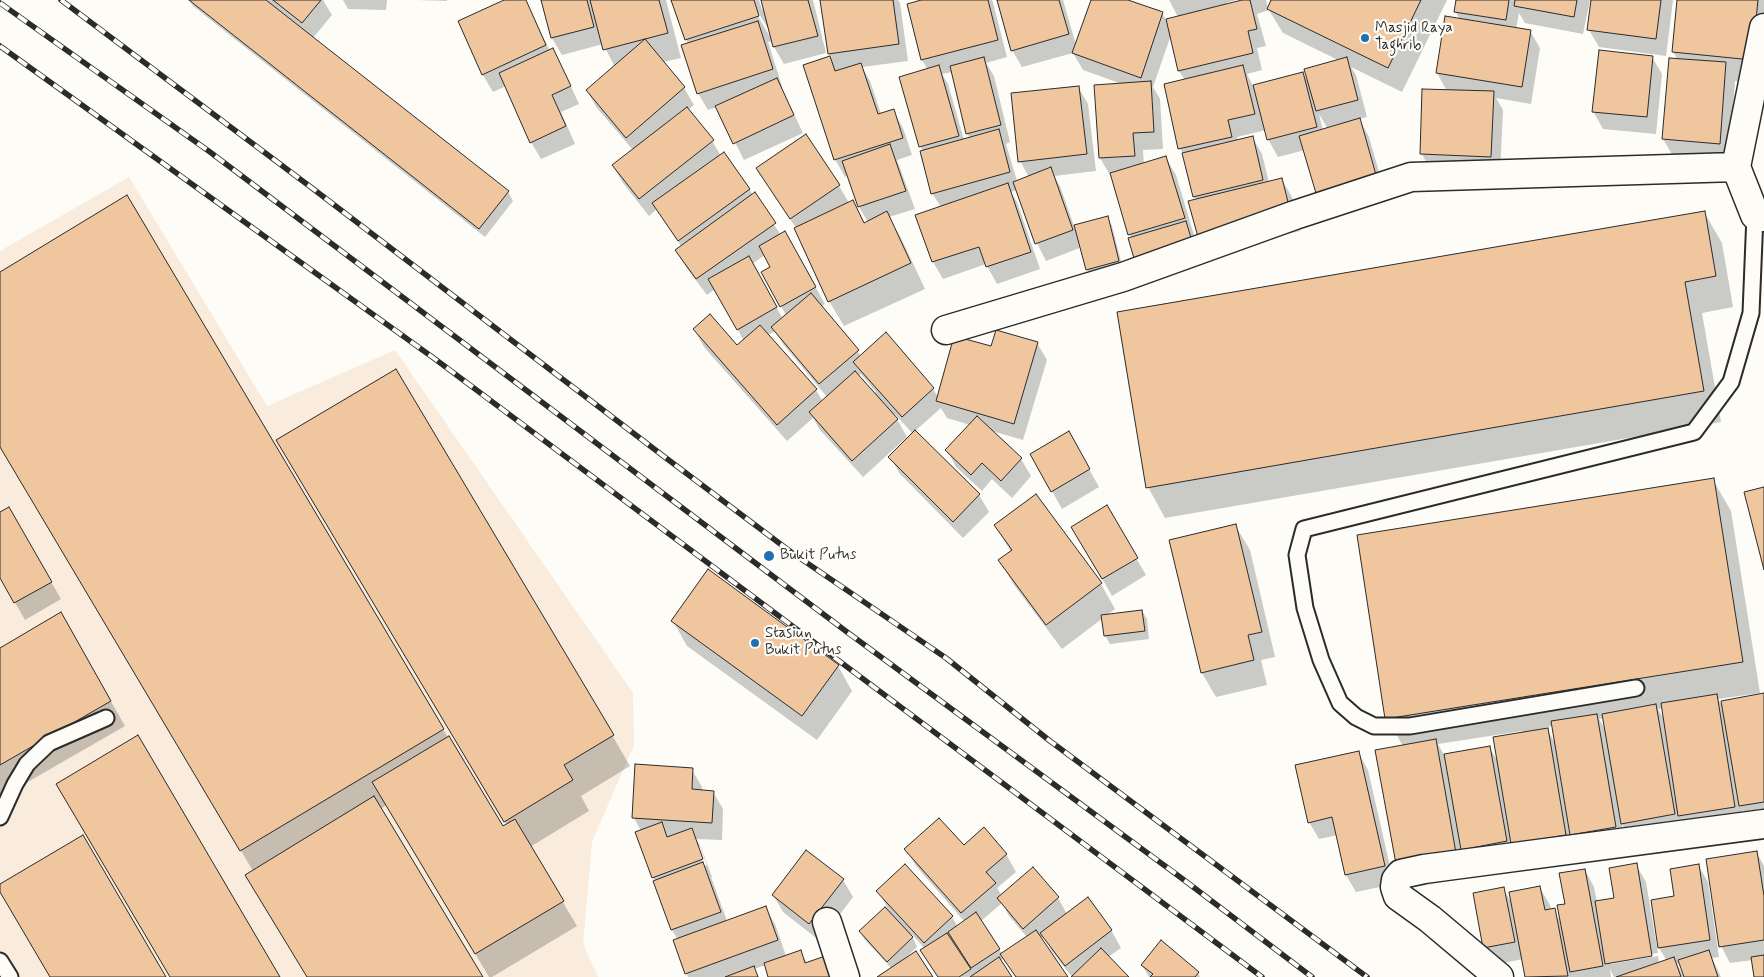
<!DOCTYPE html>
<style>
body{margin:0}
canvas{display:block;background:#fdfcf7}
</style>
<canvas width="1764" height="977"></canvas>
<script>
const ctx = document.querySelector('canvas').getContext('2d');
ctx.lineJoin = 'round';
function fillPath(path, color) { ctx.fillStyle = color; ctx.fill(path, 'evenodd'); }
const toPath = rows => new Path2D(rows.map(r => 'M' + r).join(''));
function trace(path, color, width, dash) { ctx.strokeStyle = color; ctx.lineWidth = width; ctx.lineCap = dash ? 'butt' : 'round'; ctx.setLineDash(dash || []); ctx.stroke(path); }
function write(font, color, halo, rows, align = 'center') {
  ctx.font = font + ' Mynerve,sans-serif'; ctx.lineWidth = 4.5; ctx.setLineDash([]); ctx.textBaseline = 'middle'; ctx.strokeStyle = halo; ctx.fillStyle = color; for (const [text, x, y, turn = 0] of rows) {
    ctx.save(); ctx.translate(x, y); ctx.rotate((+turn || 0) * Math.PI / 180); ctx.textAlign = isNaN(turn) ? turn : align; if (halo) ctx.strokeText(text, 0, 0); ctx.fillText(text, 0, 0); ctx.restore();
  }
}
const built = toPath([
 [129,177,267,406,395,350,633,693,634,745,592,842,583,944,598,977,0,977,0,251]
]);
const shadow = toPath([
 [189,0,323,0,332,15,313,38,508,192,513,201,485,237,193,6],
 [343,0,387,0,386,10,348,9],
 [417,0,447,0,447,1],
 [507,0,525,0,550,51,553,50,562,67,579,104,561,112,575,144,541,159,531,142,506,86,493,92,483,75,459,22],
 [542,0,666,0,681,58,663,62,684,88,694,105,688,110,712,141,721,156,724,153,781,235,785,233,825,304,821,307,861,356,886,334,933,389,938,397,992,348,1037,343,1047,360,1023,440,992,431,1021,459,1031,476,1012,498,992,479,982,491,956,467,947,450,970,425,947,418,941,408,915,431,979,495,989,512,963,538,900,474,890,457,913,434,895,414,894,414,907,437,863,477,820,430,813,418,787,441,704,347,694,329,737,347,744,341,715,289,707,295,686,267,676,250,681,246,657,209,649,216,623,183,613,166,633,150,597,108,587,91,615,67,603,44,562,55,552,38],
 [765,255,772,268,763,272,786,315,783,319,752,264],
 [775,331,783,344,827,397,823,402,816,390,768,335],
 [861,374,876,392,874,393,858,376],
 [673,0,759,0,762,10,764,9,762,0,813,0,826,53,784,64,774,47,772,41,768,42,782,86,781,87,803,133,744,160,717,107,708,110,698,93,688,44],
 [757,10,770,32,770,37,755,11],
 [822,0,898,0,900,3,908,61,862,67,870,81,881,114,893,111,903,128,912,155,897,160,915,209,889,217,901,238,925,289,844,326,829,301,796,228,757,169,839,186,849,203,852,202,865,224,868,222,859,207,848,175,845,177,835,159,805,66,832,57,829,53],
 [927,0,992,0,993,3,1007,57,986,63,994,76,1010,142,1006,144,1017,181,1029,177,1020,161,1078,87,1088,104,1096,171,1054,176,1060,186,1074,226,1107,217,1112,226,1123,269,1092,278,1087,269,1082,247,1046,261,1037,243,1017,190,1011,192,1017,202,1040,269,997,284,986,264,943,279,933,262,941,207,932,193,923,151,920,146,928,70,922,60,908,5],
 [952,72,967,133,970,138,964,140,948,84,942,74],
 [998,0,1063,0,1076,45,1092,0,1125,0,1162,13,1166,20,1178,17,1169,0,1236,0,1226,3,1227,5,1242,1,1241,0,1266,0,1268,8,1272,0,1447,0,1402,92,1351,67,1356,75,1367,117,1359,119,1369,137,1387,200,1329,216,1305,150,1278,157,1268,139,1266,130,1237,137,1238,141,1252,137,1262,154,1269,183,1282,180,1292,197,1300,231,1209,254,1184,156,1180,148,1185,80,1179,71,1171,35,1153,87,1160,99,1163,149,1143,150,1144,165,1166,158,1176,175,1194,235,1191,236,1197,256,1132,238,1129,234,1112,175,1110,175,1100,158,1122,84,1083,70,1073,53,1022,67,1012,50],
 [1269,10,1283,33,1338,60,1309,84,1303,73,1253,86,1247,74,1262,70,1257,48,1266,46,1257,14],
 [1319,114,1328,129,1323,131],
 [1458,0,1590,0,1583,34,1525,23,1519,13,1516,29,1530,31,1540,48,1531,104,1496,98,1503,110,1500,174,1431,171,1422,154,1447,91,1437,73,1460,20,1456,12],
 [1592,0,1673,0,1666,56,1599,47,1589,30],
 [1678,0,1764,0,1764,84,1735,81,1729,161,1673,156,1663,139,1670,60,1678,60,1673,52],
 [1652,57,1662,74,1656,134,1603,129,1593,111],
 [126,197,502,828,507,825,296,471,612,735,630,766,581,796,589,811,530,847,577,926,492,977,489,977,387,805,380,809,481,977,307,977,253,871,0,445,0,274],
 [1704,212,1722,243,1733,307,1702,313,1721,422,1165,518,1148,487],
 [1069,433,1099,487,1062,509,1032,455],
 [1713,480,1731,511,1760,693,1718,699,1723,707,1764,695,1764,821,1750,823,1742,809,1744,824,1632,841,1622,824,1625,844,1466,856,1470,877,1411,888,1397,864,1403,746,1387,718],
 [1663,708,1665,721,1658,709],
 [1604,718,1606,731,1599,719],
 [1553,726,1556,745,1546,727],
 [1522,731,1522,733,1499,763,1489,747,1444,755,1438,744],
 [1035,495,1101,584,1115,609,1107,615,1142,611,1147,619,1149,639,1110,644,1105,635,1103,618,1062,649,1014,585,1000,561,1011,552,995,525],
 [1106,507,1146,575,1112,596,1073,527],
 [9,509,61,599,25,620,0,576,0,514],
 [1235,525,1250,550,1275,657,1261,660,1267,685,1216,697,1202,673,1171,541],
 [61,614,125,726,0,798,0,649],
 [673,621,838,666,852,691,817,740,687,646],
 [1358,752,1368,770,1394,884,1356,892,1346,875,1338,835,1319,839,1309,822],
 [637,766,692,770,702,787,702,791,713,792,723,809,722,840,696,839,701,847,712,877,711,877,727,921,765,907,775,924,786,956,800,951,807,963,770,977,766,965,754,969,759,977,688,977,674,941,678,940,672,930,653,877,641,831,634,818],
 [697,846,700,846,707,865,704,866],
 [963,847,1006,854,1016,872,997,888,1002,896,1058,898,1067,914,1111,930,1121,948,1108,957,1127,977,1072,977,1051,950,1044,936,1041,939,1066,977,1015,977,1004,958,1000,961,1011,977,939,977,925,949,911,933,917,947,903,960,932,977,879,977,892,969,865,940,860,931,887,907,878,891,952,917,958,927,965,922,916,866,906,849],
 [1002,903,1009,916,1027,937,1002,954,981,921],
 [1757,853,1764,866,1764,977,1755,977,1753,960,1730,963,1721,946],
 [1636,865,1646,882,1658,953,1611,961,1611,964,1658,956,1659,964,1667,961,1659,948,1652,901,1676,897,1698,865,1708,882,1719,957,1712,958,1721,977,1614,977,1610,969,1611,977,1526,977,1523,959,1494,965,1484,947,1503,889,1512,903,1540,888,1550,905,1551,910,1554,910,1561,923,1566,905,1585,870,1594,887,1597,902,1615,899],
 [1681,963,1684,974,1683,975,1677,964],
 [843,880,853,897,820,941,783,912,773,895],
 [1142,965,1198,973,1200,977,1149,977]
]);
const building = toPath([
 [189,0,266,0,509,191,479,229,189,0],
 [273,0,321,0,302,23,273,0],
 [504,0,526,0,546,45,482,75,458,21,504,0],
 [541,0,587,0,594,27,551,38,541,0],
 [590,0,659,0,668,33,603,50,590,0],
 [671,0,754,0,759,16,685,40,671,0],
 [761,0,808,0,818,36,773,47,761,0],
 [820,0,893,0,899,44,828,54,820,0],
 [921,0,988,0,998,40,921,60,907,4,921,0],
 [997,0,1059,0,1069,34,1011,51,997,0],
 [1091,0,1128,0,1163,12,1141,78,1072,53,1091,0],
 [1242,0,1250,0,1257,29,1248,31,1253,53,1178,71,1166,19,1242,0],
 [1271,0,1421,0,1388,68,1267,9,1271,0],
 [1456,0,1509,0,1506,20,1454,12,1456,0],
 [1515,0,1577,0,1574,17,1514,6,1515,0],
 [1591,0,1661,0,1656,39,1587,30,1591,0],
 [1677,0,1758,0,1752,60,1672,52,1677,0],
 [1445,16,1531,30,1522,87,1436,73,1445,16],
 [758,21,773,69,697,94,681,45,758,21],
 [645,39,685,87,626,138,586,90,645,39],
 [553,48,571,86,552,95,566,126,530,143,499,73,553,48],
 [1599,50,1653,56,1647,117,1592,112,1599,50],
 [830,56,835,71,861,63,878,114,894,109,903,138,834,160,803,65,830,56],
 [984,57,1001,125,966,134,950,66,984,57],
 [1347,57,1358,100,1316,111,1304,69,1347,57],
 [1669,58,1726,62,1720,144,1662,139,1669,58],
 [939,65,959,136,919,147,899,77,939,65],
 [1243,65,1255,114,1228,120,1232,137,1178,149,1164,84,1243,65],
 [1303,72,1317,127,1267,140,1253,85,1303,72],
 [777,78,794,115,733,144,715,106,777,78],
 [1151,81,1154,132,1133,133,1135,156,1099,158,1094,85,1151,81],
 [1079,86,1087,154,1018,162,1011,93,1079,86],
 [1422,89,1494,91,1491,157,1420,154,1422,89],
 [687,107,714,140,639,199,612,165,687,107],
 [1360,118,1378,182,1318,200,1299,136,1360,118],
 [999,129,1010,172,931,194,920,151,999,129],
 [806,134,840,185,790,219,756,168,806,134],
 [1253,136,1263,180,1193,197,1182,153,1253,136],
 [890,144,906,191,858,207,842,161,890,144],
 [724,152,750,189,678,241,652,203,724,152],
 [1166,156,1185,218,1128,235,1110,173,1166,156],
 [1051,167,1073,230,1035,244,1013,182,1051,167],
 [1282,178,1291,214,1198,237,1188,201,1282,178],
 [1008,183,1031,252,986,267,979,247,932,262,915,215,1008,183],
 [755,192,776,223,696,279,675,250,755,192],
 [127,195,444,729,240,851,0,447,0,272,127,195],
 [853,200,864,223,887,211,911,263,828,302,794,228,853,200],
 [1705,211,1716,276,1685,282,1704,391,1146,488,1117,312,1705,211],
 [1108,216,1119,261,1086,270,1074,225,1108,216],
 [1186,221,1194,248,1136,265,1128,238,1186,221],
 [785,231,816,287,780,307,761,272,770,267,759,246,785,231],
 [749,256,777,307,737,330,708,279,749,256],
 [811,293,859,350,819,384,771,327,811,293],
 [710,314,737,345,760,325,817,389,777,425,693,329,710,314],
 [996,330,1038,342,1014,424,936,401,954,336,991,346,996,330],
 [886,332,934,388,902,417,853,362,886,332],
 [396,369,614,735,564,765,573,780,504,822,276,440,396,369],
 [855,371,898,419,852,461,809,412,855,371],
 [977,416,1022,458,1001,481,982,463,971,475,945,450,977,416],
 [915,430,980,494,953,522,888,457,915,430],
 [1069,431,1090,469,1051,492,1030,454,1069,431],
 [1714,478,1743,662,1385,719,1357,535,1714,478],
 [1764,487,1764,570,1744,492,1764,487],
 [1036,494,1102,583,1046,625,998,560,1012,550,994,525,1036,494],
 [1107,505,1138,558,1102,579,1071,527,1107,505],
 [9,507,52,582,14,603,0,578,0,512,9,507],
 [1236,524,1262,632,1248,635,1254,660,1201,673,1169,540,1236,524],
 [708,569,839,665,802,716,671,621,708,569],
 [1142,610,1145,631,1104,636,1101,615,1142,610],
 [61,612,111,701,0,765,0,648,61,612],
 [1764,693,1764,802,1739,806,1721,701,1764,693],
 [1717,694,1735,807,1678,816,1661,703,1717,694],
 [1656,704,1675,814,1621,824,1602,714,1656,704],
 [1597,714,1616,827,1570,835,1551,721,1597,714],
 [1548,728,1566,835,1511,844,1493,737,1548,728],
 [138,735,280,977,170,977,56,784,138,735],
 [449,736,503,826,515,819,564,901,475,954,372,782,449,736],
 [1436,739,1456,853,1396,864,1375,750,1436,739],
 [1490,746,1507,841,1461,850,1444,754,1490,746],
 [1359,751,1385,866,1345,875,1332,817,1308,823,1295,765,1359,751],
 [635,764,693,768,692,789,714,791,712,823,632,818,635,764],
 [374,796,483,977,307,977,245,875,374,796],
 [939,818,964,845,984,827,1007,854,986,872,996,883,961,913,904,849,939,818],
 [662,822,667,837,692,828,703,859,652,878,635,832,662,822],
 [83,835,166,977,50,977,0,892,0,884,83,835],
 [806,850,844,879,809,924,772,895,806,850],
 [1757,851,1764,896,1764,940,1719,947,1706,859,1757,851],
 [703,862,721,912,671,930,653,881,703,862],
 [1637,863,1652,956,1605,964,1595,901,1614,898,1609,868,1637,863],
 [905,864,953,916,924,943,876,891,905,864],
 [1699,864,1710,940,1658,948,1651,900,1674,896,1670,869,1699,864],
 [1033,867,1059,897,1023,929,997,898,1033,867],
 [1585,869,1603,966,1570,972,1557,905,1565,904,1559,873,1585,869],
 [1540,886,1545,910,1555,908,1568,976,1525,977,1509,892,1540,886],
 [1504,887,1515,942,1483,948,1473,893,1504,887],
 [1088,897,1112,930,1065,966,1040,933,1088,897],
 [766,906,778,940,685,974,673,940,766,906],
 [885,907,913,937,887,962,859,931,885,907],
 [976,912,1000,949,971,968,948,932,976,912],
 [1036,930,1068,977,1016,977,1000,954,1036,930],
 [947,933,971,969,959,977,938,977,920,950,947,933],
 [1161,940,1199,972,1195,977,1150,977,1153,974,1141,965,1161,940],
 [1101,948,1129,977,1071,977,1101,948],
 [801,950,805,963,831,954,839,977,768,977,764,963,801,950],
 [1709,950,1718,977,1684,977,1678,960,1709,950],
 [916,951,933,977,877,977,916,951],
 [1764,955,1764,977,1754,977,1751,957,1764,955],
 [999,957,1012,977,970,977,999,957],
 [1674,957,1681,977,1616,977,1674,957],
 [754,966,758,977,725,977,754,966]
]);
const service = toPath([
 [1636,688,1410,726,1374,726,1356,717,1340,703,1321,660,1305,608,1297,555,1304,529,1694,432,1731,382,1751,313,1755,215],
 [0,817,15,784,27,764,49,743,106,718],
 [0,961,10,977]
]);
const minor = toPath([
 [1764,28,1736,167,1755,215,1764,217],
 [946,330,1123,277,1295,215,1411,177,1736,167],
 [827,922,845,977],
 [1499,977,1430,919,1398,896,1395,887,1396,880,1401,874,1424,869,1764,824]
]);
const rail = toPath([
 [61,0,312,188,662,455,791,552,946,658,1050,741,1367,977],
 [0,3,210,152,847,632,1180,877,1312,977],
 [0,46,435,359,1262,977]
]);
const markers = [
 [1365,38,5,"#1f6fb2"],
 [769,556,6,"#1f6fb2"],
 [755,643,5,"#1f6fb2"]
];
const poiNames = [
 ["Masjid Raya",1375,29],
 ["Taghrib",1375,46],
 ["Bukit Putus",780,556],
 ["Stasiun",765,634],
 ["Bukit Putus",765,651]
];
fillPath(built, '#f9ecdc');
fillPath(shadow, '#0003');
fillPath(building, '#efc69e');
trace(building, '#2b2b2b', 1);
trace(service, '#2b2b2b', 19);
trace(minor, '#2b2b2b', 31);
trace(service, '#fdfcf7', 15);
trace(minor, '#fdfcf7', 28);
trace(rail, '#2b2b2b', 5.5);
trace(rail, '#fdfcf7', 4, [11]);
for (const [x, y, r, color] of markers) { const dot = new Path2D(); dot.arc(x, y, r, 0, 2 * Math.PI); ctx.fillStyle = color; ctx.fill(dot); trace(dot, '#fdfcf7', 2); }
write('15px', '#2b2b2b', '#fdfcf7', poiNames, 'left');
</script>
